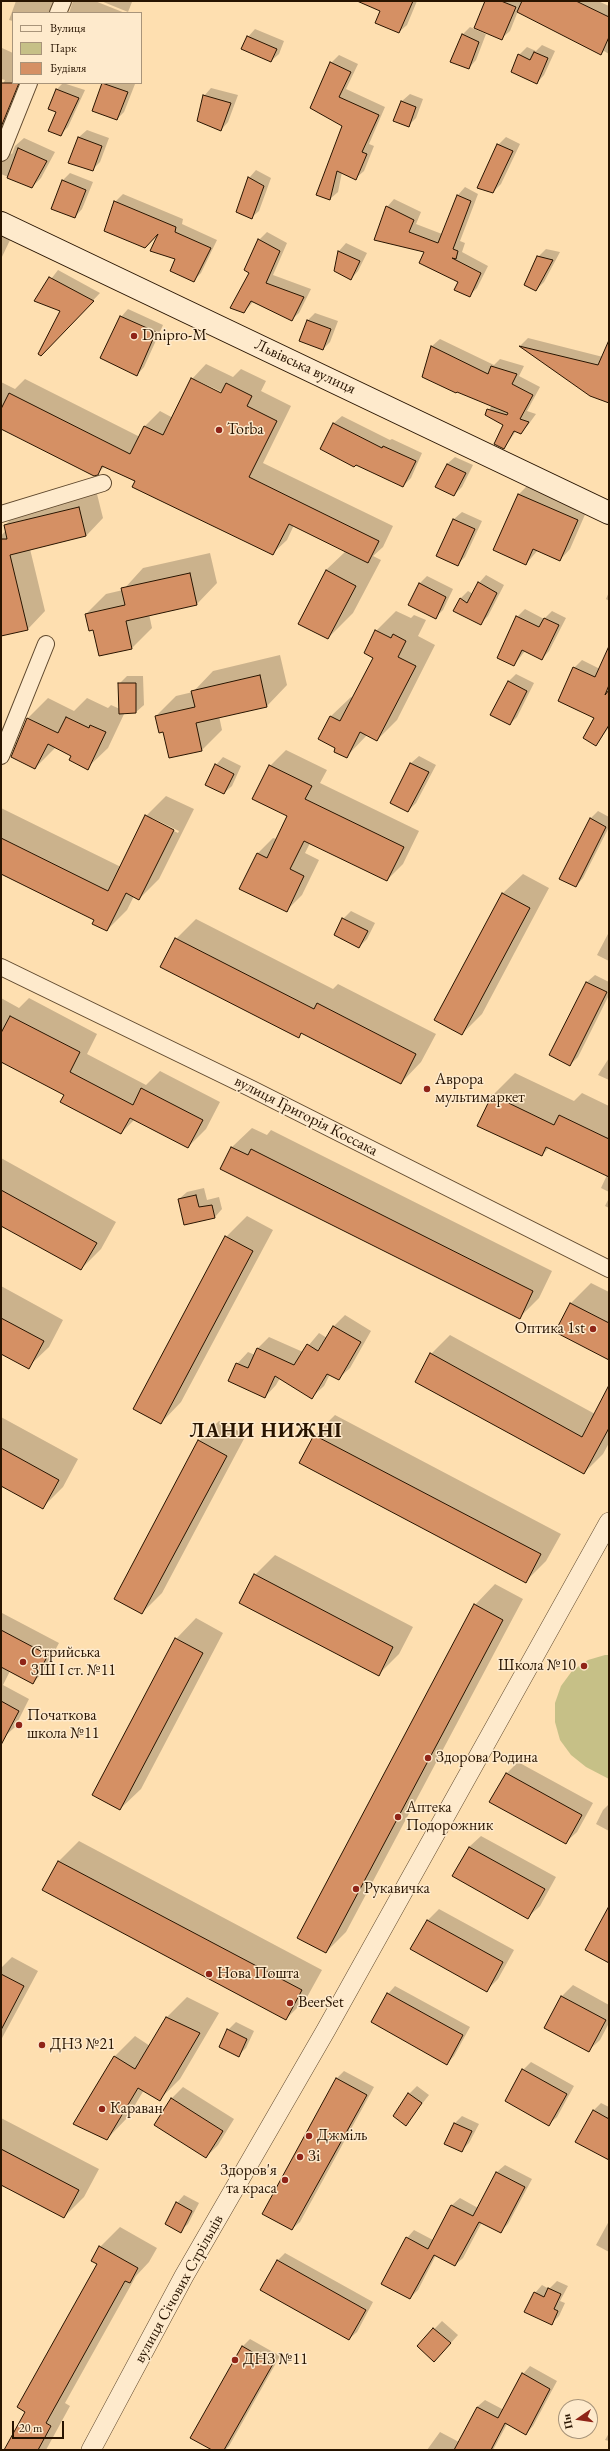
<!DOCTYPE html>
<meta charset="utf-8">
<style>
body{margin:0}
#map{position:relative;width:610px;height:2451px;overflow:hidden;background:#fedfb0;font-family:"EB Garamond",serif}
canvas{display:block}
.frame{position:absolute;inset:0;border:2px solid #281400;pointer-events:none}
.legend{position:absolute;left:12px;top:12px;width:130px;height:72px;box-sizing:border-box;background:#feeacc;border:1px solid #a8947a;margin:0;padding:5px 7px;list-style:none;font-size:12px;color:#281400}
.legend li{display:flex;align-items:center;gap:8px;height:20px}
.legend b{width:20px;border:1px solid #a8947a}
.north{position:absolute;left:558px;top:2399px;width:40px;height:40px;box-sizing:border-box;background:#feeacc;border:1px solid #a8947a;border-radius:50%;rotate:257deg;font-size:11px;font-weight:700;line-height:16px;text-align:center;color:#281400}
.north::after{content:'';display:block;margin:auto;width:14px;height:18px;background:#8f2418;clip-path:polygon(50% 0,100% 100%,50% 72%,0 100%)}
.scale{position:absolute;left:12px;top:2421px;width:52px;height:18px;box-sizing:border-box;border:2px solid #281400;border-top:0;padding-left:5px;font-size:12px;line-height:14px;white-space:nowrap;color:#281400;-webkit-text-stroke:3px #feeacc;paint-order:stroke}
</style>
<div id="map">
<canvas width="610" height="2451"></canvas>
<div class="frame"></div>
<ul class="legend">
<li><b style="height:5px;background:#feeacc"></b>Вулиця</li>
<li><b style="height:11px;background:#c6c087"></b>Парк</li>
<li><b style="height:11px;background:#d59064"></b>Будівля</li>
</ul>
<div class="north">Пн</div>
<div class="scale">20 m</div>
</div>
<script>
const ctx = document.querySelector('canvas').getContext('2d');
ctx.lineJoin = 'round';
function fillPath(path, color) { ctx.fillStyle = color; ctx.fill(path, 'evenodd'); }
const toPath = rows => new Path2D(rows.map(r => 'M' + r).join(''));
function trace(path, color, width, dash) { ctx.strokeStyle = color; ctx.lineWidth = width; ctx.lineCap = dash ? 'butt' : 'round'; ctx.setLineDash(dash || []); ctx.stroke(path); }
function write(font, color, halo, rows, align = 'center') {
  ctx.font = font + ' "EB Garamond",serif'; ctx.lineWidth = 3; ctx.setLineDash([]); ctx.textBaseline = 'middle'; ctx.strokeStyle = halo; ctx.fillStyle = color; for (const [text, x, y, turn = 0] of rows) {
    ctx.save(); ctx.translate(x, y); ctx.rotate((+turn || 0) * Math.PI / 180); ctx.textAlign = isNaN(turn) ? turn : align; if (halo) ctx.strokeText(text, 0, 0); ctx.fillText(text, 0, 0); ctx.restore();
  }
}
const green = toPath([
 [605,1655,609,1655,609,1779,586,1767,571,1755,560,1740,555,1722,555,1703,561,1686,572,1671,588,1660]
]);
const shadow = toPath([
 [16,1,58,1,63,13,13,13,13,21,9,20],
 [73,1,95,1,125,13,69,13],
 [101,1,128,1,132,2,128,12],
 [360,1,417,1,407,25,399,32,382,11],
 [486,1,598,1,609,6,609,54,604,51,601,54,518,11,510,31,502,38],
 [470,27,486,34,476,60,469,68,463,34],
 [255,29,284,41,279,54,271,61,248,37],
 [542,45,555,51,544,75,537,83,519,55,527,47,536,51],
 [2,48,13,53,13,83,24,83,1,142,1,88,5,80,1,79],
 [339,55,358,64,346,89,385,107,369,144,374,146,364,171,356,178,342,172,338,192,330,199,343,126,331,63],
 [63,83,85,90,68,127,60,135,57,111,50,108,57,89],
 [104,83,135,84,124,112,117,119,93,110],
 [211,88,238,95,228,122,221,130,204,96],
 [410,94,423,99,416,118,408,126,402,101],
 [87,130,109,138,100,162,93,169,70,162,79,137],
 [506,137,520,144,501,184,493,192,498,145],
 [24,138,55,152,41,178,32,187,1,174,1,147,3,150,12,154,15,146],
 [256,170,271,178,259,211,251,218,249,178],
 [70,173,93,182,82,209,75,217,63,180],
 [465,187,478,194,460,241,465,243,462,252,488,266,477,288,470,295,460,282,425,251,387,207,394,199,421,212,416,224,442,234,458,195],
 [123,194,183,219,182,224,217,240,201,273,193,281,177,259,161,231,115,202],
 [267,232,287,243,273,275,311,289,299,313,291,320,253,302,244,312,259,240],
 [1,235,10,240,1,259],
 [346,243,367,253,358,271,351,279,335,270,339,251],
 [546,249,560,252,544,282,536,290,538,257],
 [58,270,100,293,49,347,62,311,35,300],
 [128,309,163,325,144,367,137,375,121,317],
 [315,313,338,321,330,342,323,349,300,340,308,320],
 [528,338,603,357,609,343,609,402,591,395,520,346],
 [440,339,494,365,500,359,524,366,519,376,540,387,527,411,536,414,528,425,520,433,516,431,504,448,504,424,486,415,492,405,423,377,432,346],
 [206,364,233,377,241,369,266,381,261,391,291,406,263,463,393,526,383,547,373,556,381,560,353,613,328,638,299,623,326,570,346,551,294,525,287,540,272,554,105,466,97,474,1,428,1,382,15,389,25,379,140,437,145,426,160,411,173,418,192,379],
 [196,380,226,394,225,396,196,382],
 [342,416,390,440,392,439,422,453,411,478,403,486,321,449,334,423],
 [455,457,473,465,462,487,454,495,437,486,447,464],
 [529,484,587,510,570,549,560,560,538,550,526,564,494,550,519,494],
 [96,490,103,518,86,536,30,549,45,611,28,629,1,635,1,536,6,530,5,525,23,508],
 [462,512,482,521,465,557,458,564,438,555,454,519],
 [210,553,217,583,197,604,149,614,152,628,132,648,100,655,94,629,86,614,106,594,123,590,143,568],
 [486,575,504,585,488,616,480,624,460,599,468,591,473,594,479,583],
 [427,576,453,589,443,610,435,618,419,584],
 [609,592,609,601,606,599],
 [525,609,544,619,552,611,566,618,549,651,542,659,525,651,514,665,517,617],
 [396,611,411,618,414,615,426,620,418,636,435,645,397,720,377,740,367,735,346,757,337,748,330,717,351,697,353,698,374,657,376,631],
 [609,649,609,727,596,745,595,717,574,668,582,660,600,669],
 [280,655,287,685,267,706,219,716,222,730,202,750,164,731,156,716,176,696,193,692,213,671],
 [516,674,534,683,517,717,510,724,508,682],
 [127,676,143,676,144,705,136,712,125,712,108,748,87,768,73,755,55,748,35,768,12,757,28,718,48,698,74,711,87,698,108,708,111,705,120,709,119,684],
 [286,750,327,770,320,783,419,831,403,864,387,880,310,843,305,853,319,860,302,895,286,911,258,853,273,838,277,839,288,816,270,766],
 [419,756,436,765,416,803,408,811,391,802,411,763],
 [223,757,241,766,232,786,224,793,216,765],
 [166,796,194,809,159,879,139,899,134,896,127,910,107,930,95,919,1,873,1,808,121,867,146,816],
 [152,818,179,831,178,833,152,820],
 [598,811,609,817,609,827,583,878,576,886,590,819],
 [523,874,549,888,482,1014,462,1034,502,894],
 [351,911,375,923,367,939,359,947,343,919],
 [196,919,333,989,338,984,436,1034,421,1062,401,1083,303,1032,298,1037,176,939],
 [609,932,609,961,597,955],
 [595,975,609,982,609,995,578,1057,570,1065,550,1055,587,982],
 [1,998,19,1008,29,998,97,1034,87,1054,146,1085,160,1071,220,1102,206,1129,188,1147,135,1119,121,1133,65,1094,1,1061],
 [609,1058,609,1080,598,1075],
 [515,1073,574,1101,582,1093,609,1106,609,1192,601,1188,607,1175,550,1147,542,1155,479,1125,493,1095],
 [252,1128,267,1135,271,1130,552,1271,539,1298,519,1318,222,1169,232,1147],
 [1,1158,116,1222,101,1249,81,1269,1,1225],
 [204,1188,207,1200,219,1197,222,1209,215,1217,179,1199,187,1192],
 [609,1198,609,1208,605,1206],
 [247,1216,273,1230,181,1402,161,1423,135,1409,226,1237],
 [591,1283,609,1292,609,1359,556,1332,571,1303],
 [1,1286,63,1320,49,1347,28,1367,1,1352],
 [345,1315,371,1331,350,1368,338,1379,330,1374,324,1386,312,1397,280,1378,276,1385,265,1397,237,1364,248,1352,255,1355,258,1348,269,1337,303,1352,319,1333,327,1338,334,1326],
 [450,1335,595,1414,609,1395,609,1443,603,1454,584,1473,431,1354],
 [335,1415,561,1534,546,1561,526,1581,314,1436],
 [1,1417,78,1459,63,1487,43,1507,1,1485],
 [219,1421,246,1435,162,1593,142,1613,199,1441],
 [275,1555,413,1627,399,1654,378,1675,255,1575],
 [495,1584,523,1599,346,1932,326,1952,475,1605],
 [2,1613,59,1643,44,1671,33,1683,10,1671,3,1685,29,1699,15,1727,3,1738,1,1737],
 [196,1618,223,1633,141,1789,120,1809,176,1639],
 [518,1762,593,1803,577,1832,565,1843,491,1802,507,1773],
 [609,1804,609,1831,596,1824,603,1810],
 [481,1836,556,1877,540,1906,528,1917,469,1847],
 [79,1841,322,1970,306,1999,286,2019,44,1890,59,1861],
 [439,1909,514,1950,498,1979,487,1990,412,1949,428,1920],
 [12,1957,38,1971,1,2040,1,1968],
 [573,1985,609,2005,609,2023,600,2040,588,2051,545,2027,562,1996],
 [395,1986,470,2027,454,2056,447,2064,388,1994],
 [187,1997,219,2013,180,2079,160,2099,144,2090,127,2118,107,2139,114,2057,135,2036,150,2046,167,2017],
 [236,2022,254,2031,246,2048,238,2056,228,2030],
 [531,2062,574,2086,557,2117,549,2124,506,2100,523,2070],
 [344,2071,374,2087,300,2222,292,2229,263,2213,337,2078],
 [417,2086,429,2095,406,2124,409,2094],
 [183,2087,234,2119,218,2145,206,2157,155,2124,172,2098],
 [601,2103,609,2107,609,2159,594,2110],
 [462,2116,479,2124,469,2143,461,2151,455,2123],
 [1,2118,99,2169,84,2197,64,2217,1,2184],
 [505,2165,532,2179,508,2224,500,2232,482,2222,463,2258,455,2265,436,2255,418,2290,410,2298,407,2238,414,2230,433,2240,452,2205,460,2198,478,2208,497,2172],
 [184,2195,199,2203,188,2224,180,2231,177,2203],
 [609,2221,609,2252,596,2245],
 [120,2227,157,2248,149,2262,136,2276,65,2403,70,2406,46,2450,5,2450,26,2411,98,2264,100,2247],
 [285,2253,373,2302,357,2332,349,2339,278,2260],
 [557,2281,568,2286,560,2301,565,2303,559,2316,551,2324,535,2293,542,2285,549,2289],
 [442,2321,458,2335,442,2353,418,2346],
 [250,2339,280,2356,229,2446,225,2450,214,2450,242,2347],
 [530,2366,557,2381,533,2426,526,2434,507,2424,493,2450,427,2450,440,2432,459,2442,477,2407,485,2400,504,2410,523,2374],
 [609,2433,609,2441,605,2440]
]);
const building = toPath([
 [357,1,413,1,399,33,375,23,380,11,357,1],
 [485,1,501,1,516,7,502,40,474,28,485,1],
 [522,1,576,1,609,17,609,37,601,55,517,12,522,1],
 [462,34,479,42,469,69,450,62,462,34],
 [247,36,277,49,271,62,241,49,247,36],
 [534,52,548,58,537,84,511,72,518,54,530,60,534,52],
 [330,62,351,72,339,97,379,115,362,152,367,154,356,180,337,171,330,200,316,195,342,126,310,108,330,62],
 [1,83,19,83,1,127,1,83],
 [102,83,128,92,117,120,92,111,102,83],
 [56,89,79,98,61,136,48,131,56,112,48,109,56,89],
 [203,95,231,103,221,131,197,121,203,95],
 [401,101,416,107,409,127,393,121,401,101],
 [78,137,102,146,93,171,68,163,78,137],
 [497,144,513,151,493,193,477,188,497,144],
 [18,148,47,161,32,188,7,178,18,148],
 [248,177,264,186,252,219,236,212,248,177],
 [62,180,86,190,75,218,51,209,62,180],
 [457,195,471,201,453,249,458,251,456,259,452,258,481,273,470,297,454,290,458,282,419,263,424,252,374,240,386,206,414,220,409,232,438,243,457,195],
 [114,201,176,227,175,232,211,248,194,282,170,271,175,259,150,251,158,234,145,248,104,231,114,201],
 [258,239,280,251,266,283,304,297,292,321,251,301,244,313,230,308,249,273,244,270,258,239],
 [338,251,360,261,351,280,334,271,338,251],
 [537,256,553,260,536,291,524,285,537,256],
 [49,277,94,301,41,356,38,354,60,311,34,301,49,277],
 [120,316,156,332,137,376,100,358,120,316],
 [307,320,331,329,323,350,299,341,307,320],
 [609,340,609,403,590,396,519,346,598,365,609,340],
 [431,346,488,374,491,366,517,374,512,384,533,395,520,419,529,422,521,434,514,431,504,449,494,444,503,425,485,415,487,409,507,415,508,413,457,392,456,393,422,377,431,346],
 [191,378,221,393,226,383,252,396,247,406,277,421,249,477,379,541,368,563,289,524,273,555,132,487,135,481,102,466,98,475,94,476,1,429,1,409,9,393,130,454,144,426,163,435,191,378],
 [333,423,382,448,383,446,416,461,403,487,356,465,354,467,320,449,333,423],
 [447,464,466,473,454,496,435,487,447,464],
 [518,494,578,520,560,561,533,549,526,565,493,550,518,494],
 [79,507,86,536,10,555,28,630,1,636,1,539,7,539,4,525,79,507],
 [453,519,475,529,458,566,436,556,453,519],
 [326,570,356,586,328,639,298,624,326,570],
 [190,573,197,605,126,621,132,649,99,656,93,630,89,631,85,614,125,605,121,588,190,573],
 [478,582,497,593,481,625,453,611,460,598,467,603,478,582],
 [419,583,446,597,436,619,408,605,419,583],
 [516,616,539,627,544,618,559,625,542,660,522,650,514,666,497,658,516,616],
 [375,630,391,638,393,634,406,641,398,657,416,666,377,741,360,732,347,758,334,752,335,748,318,739,330,716,340,721,373,658,364,653,375,630],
 [609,646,609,685,605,695,609,690,609,725,596,746,583,738,594,718,558,701,573,667,595,677,609,646],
 [260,675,267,707,196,723,202,751,169,758,163,732,159,733,155,716,195,707,191,691,260,675],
 [508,681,527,691,510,725,490,715,508,681],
 [118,683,136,683,136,713,119,714,118,683],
 [66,717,89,728,90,725,106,732,88,770,69,760,71,756,48,744,35,769,11,757,27,718,58,733,66,717],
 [410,763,429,772,408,812,390,803,410,763],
 [215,764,234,774,224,794,205,785,215,764],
 [269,765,312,786,305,799,404,847,387,881,304,841,290,869,304,876,287,912,239,889,257,853,267,858,287,816,252,799,269,765],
 [145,815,174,830,139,900,126,893,107,931,92,924,94,920,1,874,1,838,108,891,145,815],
 [590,818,606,827,576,887,559,879,590,818],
 [502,893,530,908,462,1035,434,1020,502,893],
 [342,918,368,931,359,948,334,935,342,918],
 [175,938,314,1009,317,1003,416,1054,401,1084,301,1033,299,1038,160,967,175,938],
 [586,982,607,992,570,1066,549,1055,586,982],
 [10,1016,80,1052,70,1072,133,1105,141,1088,203,1120,188,1148,130,1118,121,1134,60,1102,64,1095,1,1062,1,1033,10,1016],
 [492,1095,554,1125,559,1115,609,1139,609,1177,546,1147,542,1156,477,1126,492,1095],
 [231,1147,248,1155,251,1149,533,1291,520,1319,220,1169,231,1147],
 [1,1190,97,1243,81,1270,1,1226,1,1190],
 [196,1195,199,1207,212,1205,215,1218,184,1225,178,1199,196,1195],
 [225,1236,253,1251,161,1424,133,1409,225,1236],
 [570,1303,609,1323,609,1360,555,1332,570,1303],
 [1,1318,44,1341,29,1369,1,1354,1,1318],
 [333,1326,361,1342,339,1380,327,1374,312,1399,275,1376,265,1398,228,1381,236,1363,248,1368,257,1348,294,1365,307,1344,318,1351,333,1326],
 [430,1353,582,1437,609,1385,609,1428,584,1474,415,1382,430,1353],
 [314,1435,541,1554,526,1583,299,1463,314,1435],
 [198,1440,227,1456,142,1614,114,1599,198,1440],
 [1,1448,59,1480,43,1509,1,1486,1,1448],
 [254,1574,393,1647,379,1676,239,1603,254,1574],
 [474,1604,503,1620,326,1953,297,1938,474,1604],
 [1,1630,48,1655,33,1684,1,1667,1,1630],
 [175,1638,203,1653,120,1810,92,1795,175,1638],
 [1,1701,19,1711,1,1745,1,1701],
 [506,1773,582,1815,566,1844,489,1802,506,1773],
 [469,1847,545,1889,528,1919,452,1876,469,1847],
 [58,1861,302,1990,286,2020,42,1890,58,1861],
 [609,1906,609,1963,585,1950,609,1906],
 [427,1920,503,1962,487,1992,410,1949,427,1920],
 [1,1974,24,1986,1,2030,1,1974],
 [387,1993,463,2035,447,2065,371,2022,387,1993],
 [561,1996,606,2020,589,2052,544,2028,561,1996],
 [166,2017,200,2033,160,2101,138,2088,107,2140,73,2124,114,2056,135,2069,166,2017],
 [227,2029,247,2039,239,2057,219,2047,227,2029],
 [522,2069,567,2094,549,2126,505,2101,522,2069],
 [336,2078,367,2095,292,2230,262,2214,336,2078],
 [408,2093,422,2103,406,2126,393,2116,408,2093],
 [171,2098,223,2131,206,2158,154,2125,171,2098],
 [593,2110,609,2119,609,2160,575,2142,593,2110],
 [454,2123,472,2131,462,2152,444,2144,454,2123],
 [1,2149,79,2190,64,2218,1,2185,1,2149],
 [496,2172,525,2187,501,2233,479,2222,455,2266,434,2255,410,2299,381,2284,406,2237,428,2249,451,2205,473,2216,496,2172],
 [176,2202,192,2211,181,2233,165,2224,176,2202],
 [99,2246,138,2268,130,2283,125,2281,46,2423,51,2426,38,2450,4,2450,25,2412,17,2407,97,2264,91,2261,99,2246],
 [277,2260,366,2310,349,2340,260,2290,277,2260],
 [548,2288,561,2294,554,2309,558,2311,552,2325,524,2312,534,2292,544,2297,548,2288],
 [433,2328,451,2343,434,2362,417,2346,433,2328],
 [242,2346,273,2364,224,2450,212,2450,190,2438,242,2346],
 [522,2373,550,2389,526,2435,505,2423,491,2450,454,2450,477,2407,498,2418,522,2373]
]);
const minor = toPath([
 [58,13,63,1],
 [1,153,29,83],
 [1,514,103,483],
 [1,756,46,644],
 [1,967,252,1089,609,1269]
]);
const tertiary = toPath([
 [91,2450,184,2276,326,2030,609,1522]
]);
const secondary = toPath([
 [1,223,609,513]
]);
const markers = [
 [134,336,4,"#8f2418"],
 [219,430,4,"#8f2418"],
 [427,1089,4,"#8f2418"],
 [593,1329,4,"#8f2418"],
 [23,1662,4,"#8f2418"],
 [584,1666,4,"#8f2418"],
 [19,1725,4,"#8f2418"],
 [428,1758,4,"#8f2418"],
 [398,1817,4,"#8f2418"],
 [356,1889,4,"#8f2418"],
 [209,1974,4,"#8f2418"],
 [290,2003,4,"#8f2418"],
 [42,2045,4,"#8f2418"],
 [102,2109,4,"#8f2418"],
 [309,2136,4,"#8f2418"],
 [300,2157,4,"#8f2418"],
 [285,2180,4,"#8f2418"],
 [235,2360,4,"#8f2418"]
];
const poiNames = [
 ["Dnipro-M",142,336],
 ["Torba",227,430],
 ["Аврора",435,1080],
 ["мультимаркет",435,1098],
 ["Оптика 1st",585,1329,"right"],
 ["Стрийська",31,1653],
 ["ЗШ I ст. №11",31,1671],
 ["Школа №10",576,1666,"right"],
 ["Початкова",27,1716],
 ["школа №11",27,1734],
 ["Здорова Родина",436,1758],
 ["Аптека",406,1808],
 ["Подорожник",406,1826],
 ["Рукавичка",364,1889],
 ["Нова Пошта",217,1974],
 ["BeerSet",298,2003],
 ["ДНЗ №21",50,2045],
 ["Караван",110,2109],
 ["Джміль",317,2136],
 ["Зi",308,2157],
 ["Здоров'я",277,2171,"right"],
 ["та краса",277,2189,"right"],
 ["ДНЗ №11",243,2360]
];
const streetNames = [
 ["Львівська вулиця",305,367,25],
 ["вулиця Григорія Коссака",306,1116,27],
 ["вулиця Січових Стрільців",179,2289,-61]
];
const districtNames = [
 ["ЛАНИ НИЖНІ",266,1432]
];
fillPath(green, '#c6c087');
fillPath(shadow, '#0003');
fillPath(building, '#d59064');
trace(building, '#281400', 1);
trace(minor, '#5e472c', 18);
trace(tertiary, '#5e472c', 20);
trace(secondary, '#281400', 24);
trace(minor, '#feeacc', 16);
trace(tertiary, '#feeacc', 19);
trace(secondary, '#feeacc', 22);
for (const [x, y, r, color] of markers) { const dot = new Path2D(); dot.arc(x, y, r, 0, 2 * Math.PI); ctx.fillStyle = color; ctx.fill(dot); trace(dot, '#feeacc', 1.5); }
write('16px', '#281400', '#feeacc', poiNames, 'left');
write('16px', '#281400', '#feeacc', streetNames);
ctx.letterSpacing = '1px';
write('bold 20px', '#281400', '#feeacc', districtNames);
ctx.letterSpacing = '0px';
</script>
